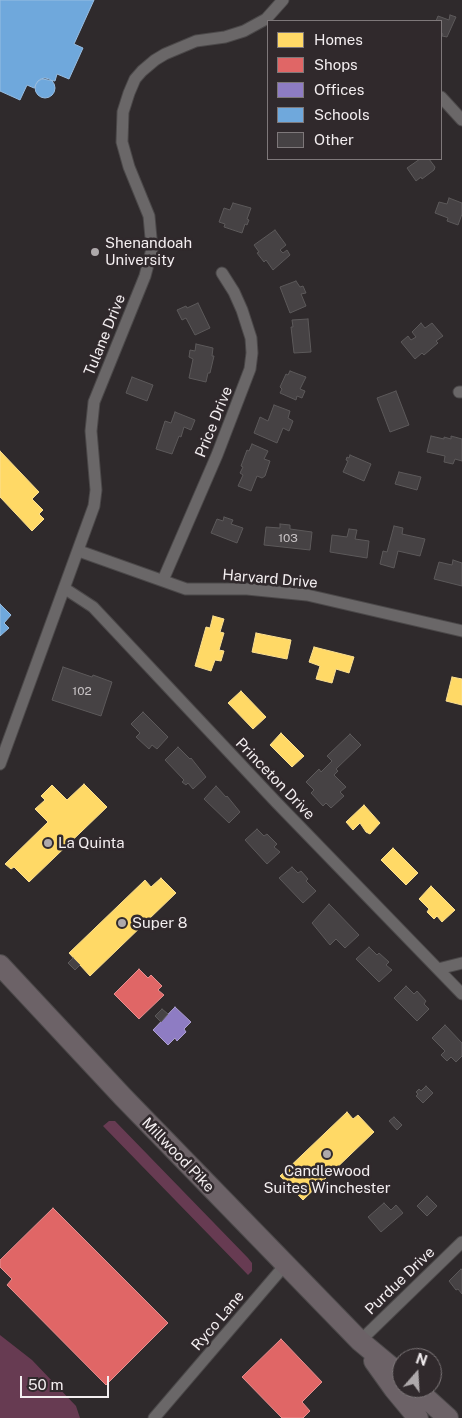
<!DOCTYPE html>
<style>
body{margin:0}
#map{position:relative;width:462px;height:1418px;overflow:hidden;background:#2f2a2c;font-family:"Public Sans",sans-serif}
canvas{display:block}
.legend{position:absolute;left:267px;top:20px;width:175px;height:140px;box-sizing:border-box;background:#30292c;border:1px solid #7e787a;margin:0;padding:6px 9px;list-style:none;font-size:15px;color:#f3eef0}
.legend li{display:flex;align-items:center;gap:10px;height:25px}
.legend b{width:25px;border:1px solid #7e787a}
.north{position:absolute;left:392px;top:1348px;width:50px;height:50px;box-sizing:border-box;background:#30292c;border:1px solid #7e787a;border-radius:50%;rotate:19deg;font-size:14px;font-weight:700;line-height:20px;text-align:center;color:#f3eef0}
.north::after{content:'';display:block;margin:auto;width:18px;height:22px;background:#aea9ab;clip-path:polygon(50% 0,100% 100%,50% 72%,0 100%)}
.scale{position:absolute;left:20px;top:1376px;width:89px;height:22px;box-sizing:border-box;border:2px solid #f3eef0;border-top:0;padding-left:6px;font-size:15px;line-height:18px;white-space:nowrap;color:#f3eef0;-webkit-text-stroke:4px #30292c;paint-order:stroke}
</style>
<div id="map">
<canvas width="462" height="1418"></canvas>
<ul class="legend">
<li><b style="height:14px;background:#ffd966"></b>Homes</li>
<li><b style="height:14px;background:#e06666"></b>Shops</li>
<li><b style="height:14px;background:#8e7cc3"></b>Offices</li>
<li><b style="height:14px;background:#6fa8dc"></b>Schools</li>
<li><b style="height:14px;background:#464244"></b>Other</li>
</ul>
<div class="north">N</div>
<div class="scale">50 m</div>
</div>
<script>
const ctx = document.querySelector('canvas').getContext('2d');
ctx.lineJoin = 'round';
function fillPath(path, color) { ctx.fillStyle = color; ctx.fill(path, 'evenodd'); }
const toPath = rows => new Path2D(rows.map(r => 'M' + r).join(''));
function trace(path, color, width, dash) { ctx.strokeStyle = color; ctx.lineWidth = width; ctx.lineCap = dash ? 'butt' : 'round'; ctx.setLineDash(dash || []); ctx.stroke(path); }
function write(font, color, halo, rows, align = 'center') {
  ctx.font = font + ' "Public Sans",sans-serif'; ctx.lineWidth = 5; ctx.setLineDash([]); ctx.textBaseline = 'middle'; ctx.strokeStyle = halo; ctx.fillStyle = color; for (const [text, x, y, turn = 0] of rows) {
    ctx.save(); ctx.translate(x, y); ctx.rotate((+turn || 0) * Math.PI / 180); ctx.textAlign = isNaN(turn) ? turn : align; if (halo) ctx.strokeText(text, 0, 0); ctx.fillText(text, 0, 0); ctx.restore();
  }
}
const green = toPath([
 [109,1121,115,1121,248,1258,252,1263,252,1271,248,1275,103,1126],
 [0,1335,32,1360,76,1406,80,1418,0,1418]
]);
const homes = toPath([
 [0,451,39,492,32,499,43,510,39,514,44,519,32,531,0,497,0,451],
 [213,616,224,619,220,632,224,633,219,650,224,651,221,661,215,660,211,671,195,666,206,627,210,628,213,616],
 [256,633,291,640,287,659,252,652,256,633],
 [314,647,354,657,349,673,336,669,332,683,316,679,320,666,309,662,314,647],
 [452,677,462,679,462,705,446,701,452,677],
 [241,691,266,717,253,729,228,703,241,691],
 [281,733,304,756,292,767,270,745,281,733],
 [84,784,107,807,29,882,14,867,11,869,5,864,48,822,35,809,45,800,41,796,52,785,67,800,84,784],
 [364,805,380,823,370,834,366,832,360,823,353,830,346,822,364,805],
 [393,848,418,873,406,885,381,860,393,848],
 [161,878,176,893,90,976,69,953,145,880,151,887,161,878],
 [431,886,455,910,442,922,437,916,434,919,427,912,429,909,419,899,431,886],
 [347,1112,353,1119,358,1115,374,1132,303,1200,280,1176,347,1112]
]);
const shops = toPath([
 [139,969,148,978,151,975,162,986,158,990,164,995,139,1019,114,994,139,969],
 [53,1208,168,1323,106,1385,7,1285,12,1279,0,1267,0,1260,53,1208],
 [281,1339,322,1382,302,1402,310,1411,303,1418,282,1418,242,1377,281,1339]
]);
const offices = toPath([
 [175,1007,191,1022,184,1029,186,1032,177,1041,175,1038,168,1045,153,1030,175,1007]
]);
const schools = toPath([
 [0,0,94,0,74,44,83,48,69,79,57,74,55,81,42,79,38,81,34,88,27,85,20,100,0,91,0,0],
 '35 88a10 10 0 1 1 20 0a10 10 0 1 1-20 0Z',
 [0,604,11,615,4,623,9,628,0,636,0,604]
]);
const building = toPath([
 [450,15,456,17,447,37,442,36,443,34,441,33,441,21,436,21,438,16,449,20,450,15],
 [420,159,429,159,435,167,434,170,422,179,421,177,416,181,407,168,420,159],
 [449,198,462,203,462,214,458,225,447,221,448,218,435,213,439,202,447,204,449,198],
 [233,203,251,208,247,219,249,220,247,225,245,224,242,233,224,227,225,224,219,222,224,208,230,210,233,203],
 [275,230,286,245,280,250,283,253,287,250,290,255,273,270,266,260,264,262,257,253,259,252,254,245,275,230],
 [296,281,300,287,303,286,306,293,301,294,306,306,290,313,280,287,296,281],
 [198,303,210,328,195,335,186,318,182,320,177,310,186,306,187,308,198,303],
 [308,319,311,352,294,353,291,327,293,327,292,320,308,319],
 [421,323,425,328,432,323,443,336,436,341,438,343,424,355,422,353,415,359,401,342,408,336,411,340,416,337,412,332,421,323],
 [196,344,213,348,212,356,214,356,210,373,208,373,206,382,189,378,193,359,189,357,190,350,195,351,196,344],
 [290,371,306,377,300,389,305,391,302,398,297,396,296,400,280,393,282,389,280,387,286,374,288,375,290,371],
 [132,377,153,385,147,401,126,393,132,377],
 [396,391,409,425,390,432,377,398,396,391],
 [274,405,290,411,288,418,293,421,289,431,283,428,277,443,254,433,260,417,268,421,274,405],
 [175,412,195,420,191,430,184,427,181,437,179,436,172,454,156,449,165,421,171,423,175,412],
 [431,436,444,439,444,437,451,439,451,436,462,439,462,461,455,459,453,464,444,462,445,456,427,452,431,436],
 [252,444,268,451,264,459,270,461,265,476,262,478,257,476,251,491,238,486,243,475,240,473,243,467,241,466,247,450,249,451,252,444],
 [350,455,371,464,364,481,343,472,348,461,346,460,347,457,349,458,350,455],
 [399,472,421,477,417,490,395,484,399,472],
 [224,517,233,520,231,524,243,528,237,543,211,533,217,519,223,521,224,517],
 [280,524,290,525,290,529,312,532,310,550,264,545,266,527,280,528,280,524],
 [394,526,403,528,402,534,425,539,420,556,398,551,394,568,380,564,383,551,387,552,394,526],
 [349,529,357,530,355,539,369,541,367,558,330,552,332,535,347,537,349,529],
 [453,560,462,563,462,586,434,579,439,562,452,565,453,560],
 [63,667,92,677,93,675,112,682,101,716,52,700,63,667],
 [143,712,168,737,157,749,152,745,149,749,136,737,140,733,131,724,143,712],
 [350,734,361,745,336,769,338,771,334,775,346,787,340,792,344,796,331,808,326,803,323,806,311,793,314,790,306,782,319,769,321,772,332,761,327,756,350,734],
 [178,747,190,759,191,758,206,777,193,789,188,783,186,785,182,782,184,780,165,760,178,747],
 [216,786,226,797,227,796,240,812,229,823,204,799,216,786],
 [257,829,264,836,267,834,277,844,274,847,280,852,267,864,245,840,257,829],
 [292,867,298,873,301,871,308,879,306,881,316,891,303,903,279,878,292,867],
 [329,904,359,935,345,948,336,939,330,945,312,923,329,904],
 [369,947,377,955,379,953,389,962,386,965,392,970,379,982,356,959,369,947],
 [73,958,80,965,75,970,68,963,73,958],
 [406,986,414,994,417,991,426,1001,424,1004,429,1009,417,1021,394,998,406,986],
 [162,1009,168,1014,161,1022,155,1016,162,1009],
 [445,1025,462,1043,462,1056,456,1062,451,1057,447,1061,441,1055,445,1051,432,1038,445,1025],
 [426,1086,433,1093,423,1103,416,1096,418,1094,416,1092,419,1089,421,1091,426,1086],
 [394,1117,402,1125,397,1130,389,1121,394,1117],
 [427,1196,437,1206,427,1216,417,1206,427,1196],
 [384,1203,391,1210,396,1205,403,1213,381,1232,368,1217,384,1203],
 [461,1269,462,1270,462,1294,458,1289,456,1290,449,1281,461,1269]
]);
const minor = toPath([
 [441,97,462,120],
 [459,392,462,392],
 [79,551,186,589,247,589,307,595,462,631],
 [163,580,217,455,250,369,252,353,251,338,242,310,234,292,222,273],
 [64,588,93,607,276,802,462,994],
 [0,764,94,506,96,490,91,431,94,402,145,276,152,249,149,216,129,167,122,142,123,112,129,93,135,79,142,71,155,60,165,54,196,41,225,37,244,31,266,19,283,0],
 [438,969,462,963],
 [360,1341,462,1242],
 [154,1418,285,1265]
]);
const trunk = toPath([
 [0,965,123,1097,360,1341,402,1376],
 [374,1361,394,1389,418,1418],
 [415,1388,448,1418]
]);
const markers = [
 [95,252,5,"#aea9ab"],
 [48,843,5,"#aea9ab"],
 [122,923,5,"#aea9ab"],
 [327,1154,5,"#aea9ab"]
];
const numberNames = [
 ["103",288,538],
 ["102",82,691]
];
const poiNames = [
 ["Shenandoah",105,243],
 ["University",105,260],
 ["La Quinta",58,843],
 ["Super 8",132,923],
 ["Candlewood",327,1171,"center"],
 ["Suites Winchester",327,1188,"center"]
];
const streetNames = [
 ["Tulane Drive",105,335,-68],
 ["Price Drive",214,422,-68],
 ["Harvard Drive",270,579,5],
 ["Princeton Drive",275,779,46],
 ["Millwood Pike",178,1155,46],
 ["Purdue Drive",400,1281,-44],
 ["Ryco Lane",218,1321,-50]
];
fillPath(green, '#673b52');
fillPath(homes, '#ffd966');
trace(homes, '#fbdf8f', 1);
fillPath(shops, '#e06666');
trace(shops, '#e68f8f', 1);
fillPath(offices, '#8e7cc3');
trace(offices, '#ac9ed0', 1);
fillPath(schools, '#6fa8dc');
trace(schools, '#97bde2', 1);
fillPath(building, '#464244');
trace(building, '#5c595a', 1);
trace(minor, '#4b4849', 13);
trace(trunk, '#4b4849', 22);
trace(minor, '#6a6768', 11);
trace(trunk, '#6c6267', 20);
for (const [x, y, r, color] of markers) { const dot = new Path2D(); dot.arc(x, y, r, 0, 2 * Math.PI); ctx.fillStyle = color; ctx.fill(dot); trace(dot, '#30292c', 2); }
write('12px', '#c8c3c5', null, numberNames);
write('15px', '#f3eef0', '#30292c', poiNames, 'left');
write('15px', '#f3eef0', '#30292c', streetNames);
</script>
